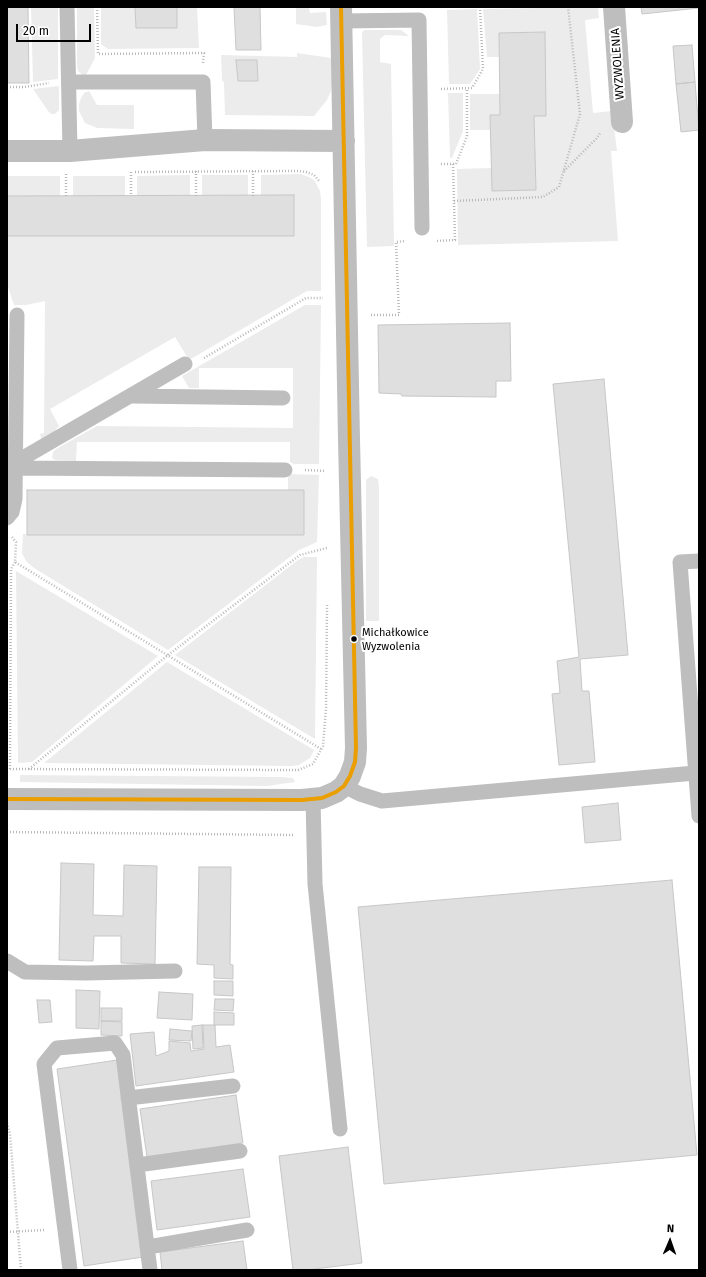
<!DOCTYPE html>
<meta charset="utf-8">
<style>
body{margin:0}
#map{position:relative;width:706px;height:1277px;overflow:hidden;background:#fff;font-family:"Fira Sans",sans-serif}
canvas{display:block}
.frame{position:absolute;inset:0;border:8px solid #000;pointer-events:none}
.north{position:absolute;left:650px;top:1221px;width:40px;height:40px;-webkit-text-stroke:3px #fff;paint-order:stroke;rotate:2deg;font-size:11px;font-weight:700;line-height:16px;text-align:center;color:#000}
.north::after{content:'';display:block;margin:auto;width:14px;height:18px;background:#000;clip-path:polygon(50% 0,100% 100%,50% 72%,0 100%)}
.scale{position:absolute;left:16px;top:24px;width:75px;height:18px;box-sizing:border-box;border:2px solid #000;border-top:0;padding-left:5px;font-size:12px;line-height:14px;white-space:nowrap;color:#000;-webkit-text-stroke:3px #fff;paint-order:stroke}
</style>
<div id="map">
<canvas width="706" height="1277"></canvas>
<div class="frame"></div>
<div class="north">N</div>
<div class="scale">20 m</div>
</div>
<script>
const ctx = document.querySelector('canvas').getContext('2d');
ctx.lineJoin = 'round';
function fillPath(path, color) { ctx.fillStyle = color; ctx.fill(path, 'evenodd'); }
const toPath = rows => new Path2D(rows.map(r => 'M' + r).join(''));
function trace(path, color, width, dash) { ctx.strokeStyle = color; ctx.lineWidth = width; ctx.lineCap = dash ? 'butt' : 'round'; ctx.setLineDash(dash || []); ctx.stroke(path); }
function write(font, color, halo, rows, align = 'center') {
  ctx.font = font + ' "Fira Sans",sans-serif'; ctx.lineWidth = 4; ctx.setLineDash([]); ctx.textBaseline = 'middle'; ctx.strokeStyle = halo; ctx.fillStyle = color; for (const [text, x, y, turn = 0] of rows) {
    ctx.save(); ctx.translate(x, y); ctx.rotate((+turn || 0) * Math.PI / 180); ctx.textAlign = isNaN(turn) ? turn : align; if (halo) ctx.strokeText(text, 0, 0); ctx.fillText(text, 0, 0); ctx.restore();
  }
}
const green = toPath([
 [31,7,58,7,58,79,33,82],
 [77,7,94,7,95,58,85,77,78,71,77,66],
 [101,7,135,7,136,28,177,28,177,7,197,7,199,48,108,49,101,44],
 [296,7,309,7,310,13,326,12,327,25,317,27,296,24],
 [598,7,599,18,585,20,593,113,612,111,617,151,611,151,618,241,458,245,457,169,491,168,492,191,536,190,534,116,546,115,545,32,499,33,499,57,487,57,483,9],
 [477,9,480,69,470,84,449,84,447,10],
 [365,30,401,30,409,36,385,35,380,39,380,62,391,64,394,246,367,247,362,32],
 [297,53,331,58,332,84,331,91,327,100,314,116,225,115,224,82,222,81,221,55,297,57],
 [236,60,257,60,258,81,238,81],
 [59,86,59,110,55,114,51,114,48,111,33,89],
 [89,91,97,105,134,105,134,129,97,128,85,123,79,111,79,104,81,98,84,93],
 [448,93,463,93,463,131,452,158,450,158],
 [470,94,500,94,500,115,490,115,490,130,470,130],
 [301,174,311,178,315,181,320,191,321,199,321,291,307,291,189,360,175,337,50,409,59,426,48,439,41,439,40,434,44,433,45,301,26,305,14,305,7,284,7,236,294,236,294,196,261,196,261,175],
 [190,175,190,196,137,196,137,176],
 [202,175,248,175,248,195,202,196],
 [8,176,60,176,60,196,8,196],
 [73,176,125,176,125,196,73,196],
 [305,305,321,305,319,464,294,464,290,462,290,442,77,442,76,461,55,460,52,458,53,452,56,449,97,426,293,428,293,368,199,368,199,388,189,388,182,376],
 [288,474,319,475,317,542,299,550,168,650,34,568,26,561,22,553,23,534,304,535,304,490,288,490],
 [371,476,378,479,379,487,379,621,366,621,366,480],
 [304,557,317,557,315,739,175,655,298,560],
 [16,571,158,656,32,762,18,763],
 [167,662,314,750,310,758,299,765,292,766,44,763],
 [20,775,281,777,293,778,295,782,267,786,20,782]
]);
const building = toPath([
 [7,7,28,7,29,83,7,83,7,7],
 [135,7,177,7,177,28,136,28,135,7],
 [234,7,260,7,261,50,236,50,234,7],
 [641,7,699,7,699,8,642,14,641,7],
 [545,32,546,116,534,116,536,190,492,191,490,115,500,115,499,33,545,32],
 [692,45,695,82,676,84,673,46,692,45],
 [236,60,257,60,258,81,238,81,236,60],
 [695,82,699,130,681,132,676,84,695,82],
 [294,195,294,236,7,236,7,196,294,195],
 [510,323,511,381,496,381,496,397,402,396,401,394,379,393,378,325,510,323],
 [604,379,628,655,580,659,582,691,589,691,595,762,559,765,552,694,560,693,557,661,579,657,553,384,604,379],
 [27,490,304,490,304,535,27,535,27,490],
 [618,803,621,840,585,843,582,807,618,803],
 [61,863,94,864,93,915,123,916,124,865,157,866,155,964,121,963,121,936,94,936,93,961,59,960,61,863],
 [199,867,231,867,230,964,233,965,233,979,214,978,214,965,197,964,199,867],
 [672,880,697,1155,384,1184,358,907,672,880],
 [214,981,233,981,233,996,214,995,214,981],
 [76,990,100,991,99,1029,76,1028,76,990],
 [159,992,193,994,192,1020,157,1018,159,992],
 [215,999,234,999,233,1011,214,1010,215,999],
 [37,1000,50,1000,52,1022,39,1023,37,1000],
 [101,1008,122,1008,122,1021,101,1021,101,1008],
 [214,1012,234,1013,234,1025,214,1025,214,1012],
 [101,1021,122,1022,122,1036,101,1035,101,1021],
 [202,1025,203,1048,193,1049,192,1026,202,1025],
 [203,1025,215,1025,216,1047,230,1045,234,1072,136,1086,130,1034,154,1032,156,1056,169,1051,169,1041,190,1043,191,1051,204,1049,203,1025],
 [170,1029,192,1031,191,1041,169,1040,170,1029],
 [117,1060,143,1257,84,1266,57,1069,117,1060],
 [236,1095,243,1143,147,1157,140,1109,236,1095],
 [348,1147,362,1263,307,1270,293,1270,279,1156,348,1147],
 [243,1169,250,1217,157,1230,151,1181,243,1169],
 [243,1241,247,1270,162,1270,160,1252,243,1241]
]);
const path = toPath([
 [97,7,98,54,204,53,203,63],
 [7,87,25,87,49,83],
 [441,89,472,88,483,69,480,7],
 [441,164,456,164,467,136,467,88],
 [564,171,596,139,601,132],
 [131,172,131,196],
 [135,172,298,171,306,172,314,175,319,181],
 [66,174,66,196],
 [196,196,196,171],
 [253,196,253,171],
 [454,201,543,197,559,187,580,114,568,7],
 [437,241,455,240,453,164],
 [371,315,399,315,396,242,406,241],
 [204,358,306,298,323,298],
 [305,470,326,471],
 [12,537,16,542,15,562,321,749],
 [7,769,298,770,313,764,323,746,326,708,327,605],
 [10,769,11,569,15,562],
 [29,769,168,655,300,555,327,548],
 [7,832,294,835],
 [7,1123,10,1134,21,1270],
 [7,1232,44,1230]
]);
const lane = toPath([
 [67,7,70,151],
 [342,21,419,20,422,228],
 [69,82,203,82,205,140],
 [132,396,283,398],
 [16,462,185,364],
 [16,468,285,470],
 [7,518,12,512,15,499,17,315],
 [699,561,680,562,699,816],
 [344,786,360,794,382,801,695,773],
 [313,799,315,884,340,1129],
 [7,961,25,972,86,973,175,971],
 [128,1098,233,1086],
 [137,1165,240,1151],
 [148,1247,247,1230],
 [70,1270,44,1064,57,1048,115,1043,123,1055,150,1270]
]);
const street = toPath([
 [614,7,622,122],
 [7,151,70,151,205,140,344,141],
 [7,799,302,800,322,798,336,792,344,786,350,776,355,762,356,748,349,439,341,7]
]);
const bus1 = toPath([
 [7,799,302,800,322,798,336,792,344,786,350,776,355,762,356,748,341,7]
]);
const markers = [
 [354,639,3.5,"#000"]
];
const busNames = [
 ["Michałkowice",362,633],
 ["Wyzwolenia",362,647]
];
const streetNames = [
 ["WYZWOLENIA",618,64,-94]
];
fillPath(green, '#ececec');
fillPath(building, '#dfdfdf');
trace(building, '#c7c7c7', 1);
trace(path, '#b9b9b9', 2.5, [1, 2]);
trace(lane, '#bebebe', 15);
trace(street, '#bebebe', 22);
trace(bus1, '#eb9e00', 4);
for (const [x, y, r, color] of markers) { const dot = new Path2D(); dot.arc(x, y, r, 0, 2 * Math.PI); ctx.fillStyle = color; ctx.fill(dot); trace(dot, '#fff', 1.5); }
write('11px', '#000', '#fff', busNames, 'left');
write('12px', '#000', '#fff', streetNames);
</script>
